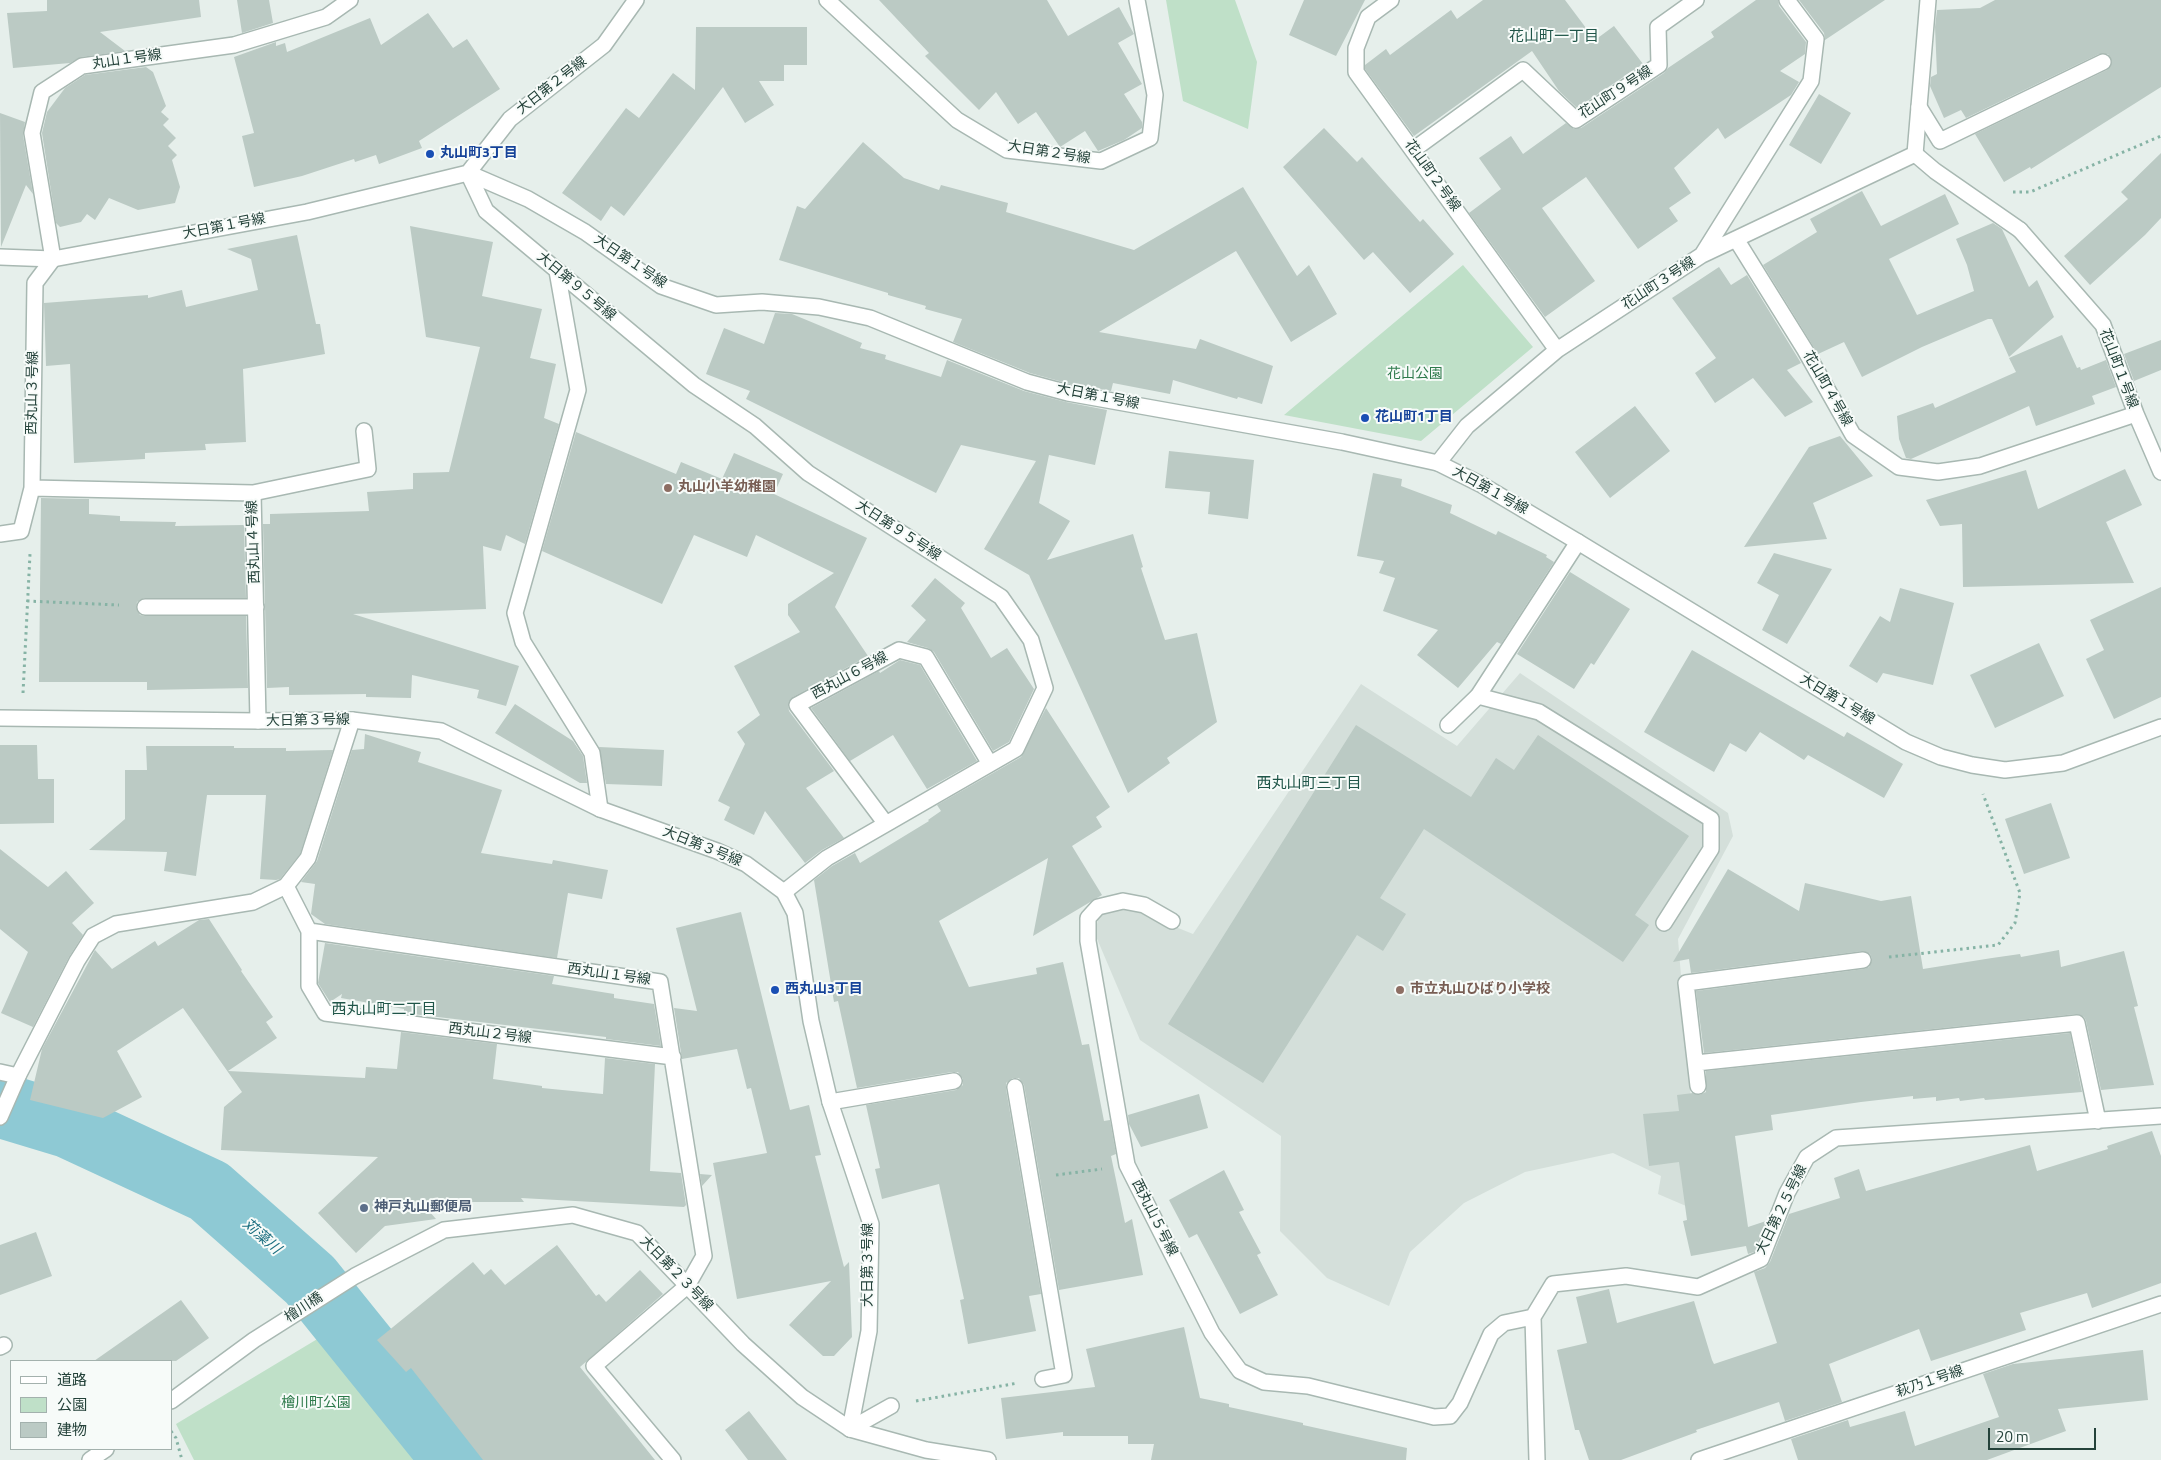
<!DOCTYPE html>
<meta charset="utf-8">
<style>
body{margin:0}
#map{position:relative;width:2161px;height:1460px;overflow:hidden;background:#e6efeb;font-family:"Titillium Web","Noto Sans JP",sans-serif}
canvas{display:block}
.legend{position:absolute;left:10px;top:1360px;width:162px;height:90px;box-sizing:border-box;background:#f7fbf9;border:1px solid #a3b1ad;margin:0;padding:6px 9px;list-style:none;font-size:15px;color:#24423a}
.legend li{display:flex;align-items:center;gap:10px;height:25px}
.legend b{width:25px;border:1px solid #a3b1ad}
.scale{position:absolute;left:1988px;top:1428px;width:108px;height:22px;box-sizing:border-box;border:2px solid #24423a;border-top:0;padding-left:6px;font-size:15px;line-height:18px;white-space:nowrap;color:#24423a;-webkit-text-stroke:4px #f7fbf9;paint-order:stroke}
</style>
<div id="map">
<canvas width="2161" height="1460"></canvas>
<ul class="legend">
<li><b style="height:6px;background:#fff"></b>道路</li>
<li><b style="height:14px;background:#bfe0c8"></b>公園</li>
<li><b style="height:14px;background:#bbcac4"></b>建物</li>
</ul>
<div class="scale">20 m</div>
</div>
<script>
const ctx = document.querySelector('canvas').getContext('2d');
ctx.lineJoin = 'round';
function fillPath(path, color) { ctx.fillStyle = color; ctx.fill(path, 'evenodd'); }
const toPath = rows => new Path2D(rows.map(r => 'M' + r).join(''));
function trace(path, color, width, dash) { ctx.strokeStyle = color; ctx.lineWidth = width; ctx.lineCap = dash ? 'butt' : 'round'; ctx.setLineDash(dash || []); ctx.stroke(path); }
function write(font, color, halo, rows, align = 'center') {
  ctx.font = font + ' "Titillium Web","Noto Sans JP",sans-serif'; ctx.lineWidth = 4; ctx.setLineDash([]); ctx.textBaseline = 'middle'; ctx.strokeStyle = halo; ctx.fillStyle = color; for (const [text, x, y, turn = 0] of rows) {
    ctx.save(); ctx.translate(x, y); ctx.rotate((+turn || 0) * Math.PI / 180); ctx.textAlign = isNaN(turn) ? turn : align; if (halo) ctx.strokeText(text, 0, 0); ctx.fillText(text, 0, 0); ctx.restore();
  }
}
const built = toPath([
 [1520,673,1728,813,1733,836,1678,939,1700,1212,1658,1194,1661,1176,1613,1153,1525,1172,1464,1203,1410,1252,1389,1306,1327,1278,1280,1231,1281,1136,1140,1040,1095,934,1099,914,1126,907,1193,934,1361,684,1457,746]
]);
const green = toPath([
 [1166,0,1235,0,1257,62,1248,129,1183,101],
 [1463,265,1533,347,1421,441,1284,415],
 [329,1332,433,1460,194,1460,176,1424]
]);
const river = toPath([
 [0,1105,69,1126,209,1191,310,1280,455,1460]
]);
const building = toPath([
 [47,0,199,0,201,17,100,32,125,51,81,57,70,63,13,68,7,13,47,11],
 [237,0,269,0,273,23,242,33],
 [879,0,1047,0,1068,36,1119,7,1134,34,1118,43,1142,84,1124,94,1142,122,1142,128,1124,140,1098,151,1085,131,1060,147,1036,112,1018,124,996,92,979,110,925,56,929,53],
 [1304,0,1365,0,1336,56,1289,35],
 [1483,0,1565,0,1595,40,1614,26,1643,64,1577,108,1559,91,1532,51,1414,136,1365,69,1365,65,1386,49,1390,55,1451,10,1457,19],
 [1756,0,1778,0,1779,6,1806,42,1805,54,1780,71,1799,82,1791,95,1725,139,1718,128,1674,168,1691,193,1669,208,1678,221,1638,249,1586,177,1542,208,1595,281,1545,317,1469,213,1501,189,1479,158,1511,136,1523,154,1566,123,1574,129,1581,128,1664,73,1668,68,1714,37,1711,32],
 [1799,0,1885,0,1825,40,1824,33],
 [1995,0,2161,0,2161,87,2031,169,2030,167,2004,182,1975,134,2107,70,2112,62,2108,54,2099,54,1966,118,1961,110,1944,118,1930,86,1931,77,1937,74,1935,27,1937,10,1980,8],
 [428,13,453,48,467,39,500,89,419,141,422,148,379,164,376,155,355,162,354,159,302,176,254,187,242,136,254,133,234,57,276,42,276,46,285,43,287,52,370,18,381,45],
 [696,27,807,27,807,65,784,65,784,81,759,81,774,105,745,123,723,87,624,216,611,206,601,221,562,193,626,108,639,118,673,73,695,90],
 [146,67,153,72,166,106,161,112,169,119,163,125,176,138,168,146,177,155,172,160,180,187,175,203,138,210,109,198,95,220,87,214,81,222,60,227,56,223,42,133,47,112,65,88,85,75],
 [1819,94,1851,113,1821,164,1789,145],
 [0,113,25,122,23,135,33,194,26,185,1,247],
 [1324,128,1357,162,1362,157,1420,222,1423,219,1454,254,1410,293,1373,252,1364,260,1283,167],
 [863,142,904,178,939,190,941,185,1008,203,1006,212,1134,250,1243,187,1297,276,1309,265,1337,314,1291,342,1236,251,1099,332,1196,349,1200,339,1273,366,1262,404,1238,397,1237,399,1173,380,1170,394,1113,383,1111,391,1070,384,1030,373,953,342,962,319,925,309,926,306,888,295,888,293,779,260,797,206,805,209],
 [2161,153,2161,218,2145,235,2090,285,2064,256,2128,199,2121,192],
 [1862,191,1881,226,1945,194,1959,224,1889,259,1917,315,1974,291,1967,265,1956,239,1993,223,2002,229,2029,287,2037,280,2054,317,2009,357,1992,319,1988,319,1922,347,1862,377,1844,342,1818,354,1763,265,1817,232,1810,219],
 [410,226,493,242,482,296,542,309,530,358,556,364,544,418,559,424,525,544,506,535,501,551,483,546,486,609,353,614,519,666,506,706,477,698,479,690,412,675,411,698,366,697,366,694,289,695,289,687,267,688,263,524,270,524,270,514,369,511,367,492,413,489,413,473,449,472,480,347,426,337],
 [297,235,316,324,320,324,325,354,243,369,246,442,205,444,206,450,145,453,145,459,74,463,70,364,46,366,44,303,148,295,148,298,182,290,186,307,258,290,251,259,227,249],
 [1719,267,1731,285,1747,275,1801,363,1787,370,1813,402,1785,417,1753,378,1715,403,1695,373,1716,358,1672,298],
 [775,313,792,314,862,343,860,348,886,355,885,359,941,377,947,360,1024,391,1066,402,1107,410,1095,465,1049,455,1039,503,1070,521,1047,560,1133,534,1143,567,1141,568,1165,640,1197,633,1217,722,1167,758,1170,763,1128,793,1029,575,984,549,1036,461,961,445,936,493,746,399,750,391,706,374,724,328,764,344],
 [2062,335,2077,368,2080,367,2081,370,2106,360,2116,387,2092,396,2095,404,2036,426,2029,406,1911,459,1906,458,1899,439,1897,416,1933,403,1935,408,2016,372,2009,358],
 [2161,340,2161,370,2134,381,2124,354],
 [1635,406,1670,451,1610,498,1575,452],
 [576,432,676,474,681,462,722,479,734,453,783,474,774,494,867,538,835,607,868,656,793,697,788,705,789,711,834,771,806,788,844,838,822,850,805,863,765,811,754,835,724,820,730,807,718,801,745,744,737,732,760,715,734,666,800,632,788,615,788,604,834,573,756,535,747,557,694,535,662,604,542,551],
 [1840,436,1873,476,1813,503,1827,539,1744,547,1809,447],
 [1169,451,1254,460,1248,519,1208,514,1210,492,1165,488],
 [2125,469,2142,505,2106,522,2134,583,1963,587,1962,524,1940,526,1926,500,2026,470,2038,509],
 [1373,473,1402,479,1401,486,1452,505,1450,513,1496,535,1498,531,1547,555,1546,557,1554,562,1501,644,1497,642,1458,688,1417,655,1438,630,1383,611,1395,578,1379,573,1384,561,1357,556],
 [41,498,89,499,89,514,120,516,120,521,176,522,175,526,244,525,246,598,145,598,137,602,136,607,140,615,145,616,246,616,248,688,147,690,147,682,39,682],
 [1774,553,1832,569,1787,644,1762,630,1779,595,1757,583],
 [1570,572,1630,609,1594,665,1591,663,1574,689,1517,654],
 [935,578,965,603,961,608,991,658,1007,648,1034,689,1009,742,993,751,934,652,928,648,907,642,926,620,911,606],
 [2161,587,2161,697,2114,719,2086,659,2104,650,2090,620],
 [1900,588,1954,603,1933,685,1883,673,1877,683,1849,666,1880,616,1890,622],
 [2039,643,2064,696,1995,728,1970,675],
 [1692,650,1844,737,1847,732,1903,764,1884,798,1808,755,1804,760,1760,732,1746,752,1730,743,1714,772,1644,732],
 [900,660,920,665,977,761,927,789,893,735,850,761,811,708,879,671,880,673],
 [515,704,573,741,583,756,587,783,580,783,495,733],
 [1046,708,1110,807,1096,817,1102,827,1072,846,1102,895,1033,936,1048,858,939,921,969,987,1037,974,1036,968,1063,962,1082,1045,1089,1044,1104,1121,1110,1120,1116,1154,1111,1156,1125,1223,1132,1219,1143,1275,1059,1290,1024,1085,1019,1078,1013,1078,1006,1083,1006,1089,1041,1294,1029,1296,1036,1331,968,1344,960,1300,964,1299,939,1184,882,1199,875,1169,880,1168,866,1105,956,1090,963,1085,963,1079,958,1072,952,1072,857,1088,838,1001,834,1002,814,880,832,866,855,853,860,863,929,821,928,820,941,811,937,805,1021,757],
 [1356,725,1471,797,1496,758,1514,770,1538,735,1689,836,1635,915,1649,925,1623,962,1424,829,1380,898,1406,914,1383,951,1357,935,1263,1083,1168,1024],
 [365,734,421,752,418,762,502,790,481,853,552,864,553,860,608,870,602,899,568,893,557,958,325,924,311,914,315,884,301,882,317,861,352,750,364,749],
 [0,745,37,745,38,779,54,779,54,823,0,824],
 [146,746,234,746,234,748,286,748,286,751,333,750,300,854,280,879,276,880,260,879,266,795,207,795,196,876,164,871,167,852,89,850,125,819,125,770,147,770],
 [599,747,664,750,662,786,606,784],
 [2051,803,2070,858,2024,874,2005,819],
 [0,849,48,887,66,871,94,903,72,923,83,935,69,957,33,1027,1,1013,28,952,0,929],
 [1728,869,1799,911,1805,883,1881,901,1911,896,1923,969,1992,958,2020,954,2021,957,2059,950,2061,967,2124,951,2138,1006,2134,1007,2154,1085,2101,1090,2086,1021,2084,1017,2076,1014,1704,1053,1696,991,1864,969,1869,967,1872,959,1870,954,1862,951,1691,973,1689,959,1673,962],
 [741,912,790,1110,809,1105,821,1155,815,1156,844,1267,849,1262,852,1337,834,1356,823,1356,789,1325,831,1281,737,1299,713,1163,767,1153,751,1088,747,1089,737,1049,682,1059,674,1008,697,1011,676,928],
 [209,919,242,970,241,971,273,1017,266,1022,277,1038,228,1071,365,1078,366,1067,397,1069,401,1032,497,1044,493,1079,542,1086,542,1088,603,1094,605,1058,655,1064,650,1171,681,1173,686,1205,684,1207,521,1198,524,1202,421,1202,436,1219,385,1226,356,1253,318,1213,378,1157,221,1150,224,1107,242,1092,183,1008,117,1051,142,1097,103,1118,30,1100,42,1049,95,950,112,969,155,941,158,946,199,920],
 [325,943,554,976,552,984,614,994,614,998,654,1004,661,1046,606,1039,606,1037,404,1013,404,1009,341,998,342,994,330,1002,318,983],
 [2070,1033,2082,1092,1985,1100,1984,1098,1960,1101,1959,1098,1936,1101,1936,1097,1913,1099,1913,1096,1861,1102,1771,1115,1773,1130,1735,1136,1748,1227,1766,1221,1754,1252,1748,1254,1746,1246,1691,1256,1683,1221,1687,1220,1679,1162,1649,1166,1643,1114,1679,1111,1677,1095,1693,1093,1699,1095,1706,1092,1706,1071],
 [1199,1094,1208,1128,1141,1147,1129,1124,1128,1115],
 [2152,1131,2161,1156,2161,1283,2092,1308,2087,1293,2020,1313,2026,1330,1931,1361,1919,1329,1829,1364,1842,1402,1785,1421,1779,1402,1696,1430,1697,1432,1621,1460,1589,1460,1579,1430,1575,1430,1557,1350,1587,1343,1576,1297,1609,1289,1617,1323,1694,1301,1712,1360,1714,1364,1777,1343,1754,1272,1765,1268,1770,1262,1789,1214,1840,1198,1834,1178,1859,1169,1866,1191,2030,1145,2037,1171,2108,1149,2107,1146],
 [1224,1170,1244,1210,1239,1212,1261,1253,1257,1255,1278,1295,1240,1314,1197,1234,1189,1238,1169,1200],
 [700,1174,712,1175,702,1186],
 [36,1232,52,1276,0,1295,0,1245],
 [557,1245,596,1296,599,1294,606,1302,640,1270,663,1294,580,1367,655,1460,483,1460,411,1368,406,1372,377,1340,473,1262,484,1275,491,1269,505,1285],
 [181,1300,209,1338,176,1361,94,1361],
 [1184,1327,1200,1398,1229,1404,1229,1407,1303,1423,1303,1425,1407,1448,1406,1460,1151,1460,1154,1444,1128,1444,1128,1436,1063,1436,1063,1432,1006,1439,1001,1398,1095,1387,1086,1349],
 [2143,1350,2148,1400,2058,1409,2066,1431,1987,1460,1798,1460,1791,1439,1848,1420,1850,1427,1905,1411,1915,1446,1999,1417,1983,1374,2013,1364],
 [749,1411,787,1460,748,1460,725,1430]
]);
const path = toPath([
 [2013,192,2030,192,2161,136],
 [27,601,119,605],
 [23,693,30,554],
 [1889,957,1998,945,2015,923,2020,893,1983,794],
 [1056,1175,1102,1169],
 [916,1401,1018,1383],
 [171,1431,176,1438,182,1460]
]);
const service = toPath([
 [1919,107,1940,141,2103,62],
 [1915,154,1935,171,2020,230],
 [145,607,256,607],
 [1478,696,1539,712,1711,819,1711,849,1664,923],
 [0,1072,18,1076],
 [1015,1087,1064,1375,1043,1379],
 [0,1347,4,1345],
 [850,1429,891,1406]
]);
const minor = toPath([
 [1391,0,1368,17,1356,48,1356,72,1557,350],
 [1413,150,1523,70,1576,120,1659,65,1658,27,1696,0],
 [468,173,486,211,694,385,755,426,808,473,1001,597,1031,640,1045,688,1016,749,827,858,784,892],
 [2020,230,2103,325,2136,414,2161,472],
 [1736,239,1805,350,1853,435,1899,467,1938,472,1980,466,2136,414],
 [1702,255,1811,81,1816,39,1787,0],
 [557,271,578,390,515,613,523,642,592,753,600,809],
 [1438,463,1467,426,1557,350,1702,255,1915,154,1928,0],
 [32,488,253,493,258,721],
 [253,493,368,469,364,431],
 [0,534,21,531,32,488,35,283,53,259,32,133,42,92,82,66,234,45,326,17,350,0],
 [1448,725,1478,696,1578,542],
 [886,824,797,705,899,650,926,657,990,764],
 [286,886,309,931,309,986,325,1013,673,1057],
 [1172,921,1144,905,1123,901,1098,907,1088,918,1088,941,1127,1165,1212,1333,1240,1371,1264,1382,1308,1386,1434,1417,1450,1416,1460,1403,1491,1334,1504,1323,1533,1317],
 [309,931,660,982,704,1256,687,1286,594,1366,673,1460],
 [1696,1063,2077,1023,2098,1121],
 [1698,1086,1686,983,1863,960],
 [830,1102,954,1081],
 [0,1117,18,1076,77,961,93,936,116,924,253,902,286,886,308,858,352,720],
 [171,1401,254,1340,355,1276,444,1230,573,1215,637,1233,743,1344,802,1397,850,1429],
 [90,1460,106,1449],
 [1537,1460,1533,1317,1553,1284,1626,1276,1698,1287,1761,1259,1787,1193,1807,1157,1836,1138,2161,1116],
 [1699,1460,2161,1304]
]);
const tertiary = toPath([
 [827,0,957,120,1007,150,1101,161,1150,138,1155,95,1137,0],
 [468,173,510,119,604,45,636,0],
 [0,257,53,259,307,212,468,173,528,199,585,232,661,286,716,305,762,302,819,307,870,318,1027,382,1068,393,1342,442,1438,463,1482,485,1578,542,1906,742,1941,757,1972,765,2005,770,2063,763,2161,727],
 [0,718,258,721,352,720,441,731,600,809,717,851,746,864,784,892,795,913,811,1021,830,1102,871,1224,869,1331,850,1429,926,1450,988,1460]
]);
const markers = [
 [430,154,5,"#1a4fb4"],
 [1365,418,5,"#1a4fb4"],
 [668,488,5,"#8d6e63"],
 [775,990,5,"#1a4fb4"],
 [1400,990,5,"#8d6e63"],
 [364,1208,5,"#5c6f8a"]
];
const streetNames = [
 ["丸山１号線",127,60,-8],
 ["大日第２号線",552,86,-38],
 ["花山町９号線",1616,93,-33],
 ["大日第２号線",1049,153,9],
 ["花山町２号線",1432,176,54],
 ["大日第１号線",224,227,-11],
 ["大日第１号線",630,262,34],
 ["花山町３号線",1659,284,-33],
 ["大日第９５号線",576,287,40],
 ["花山町１号線",2118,369,69],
 ["花山町４号線",1827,389,60],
 ["西丸山３号線",33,393,-89],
 ["大日第１号線",1098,397,11],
 ["大日第１号線",1490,491,29],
 ["大日第９５号線",898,531,33],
 ["西丸山４号線",254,542,-92],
 ["西丸山６号線",850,676,-28],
 ["大日第１号線",1837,700,31],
 ["大日第３号線",308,721,-1],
 ["大日第３号線",702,847,22],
 ["西丸山１号線",609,975,8],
 ["西丸山２号線",490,1034,7],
 ["大日第２５号線",1782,1210,-64],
 ["西丸山５号線",1154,1218,63],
 ["大日第３号線",869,1265,-90],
 ["大日第２３号線",676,1274,46],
 ["檜川橋",304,1308,-33],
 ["萩乃１号線",1930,1382,-19]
];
const transitNames = [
 ["丸山町3丁目",440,154],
 ["花山町1丁目",1375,418],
 ["西丸山3丁目",785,990]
];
const parkNames = [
 ["花山公園",1415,375],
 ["檜川町公園",316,1404]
];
const educationNames = [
 ["丸山小羊幼稚園",678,488],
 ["市立丸山ひばり小学校",1410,990]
];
const serviceNames = [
 ["神戸丸山郵便局",374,1208]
];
const neighbourhoodNames = [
 ["花山町一丁目",1554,37],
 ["西丸山町三丁目",1309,784],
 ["西丸山町二丁目",384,1010]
];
const waterNames = [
 ["苅藻川",261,1237,41]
];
fillPath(built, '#d4dfda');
fillPath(green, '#bfe0c8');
trace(river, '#8ec9d4', 65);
fillPath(building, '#bbcac4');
trace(service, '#a8b8b2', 18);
trace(minor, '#a8b8b2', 18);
trace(tertiary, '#a8b8b2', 18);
trace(path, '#86b3a5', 3, [2.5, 4]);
trace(service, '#fff', 15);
trace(minor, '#fff', 15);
trace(tertiary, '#fff', 15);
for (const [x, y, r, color] of markers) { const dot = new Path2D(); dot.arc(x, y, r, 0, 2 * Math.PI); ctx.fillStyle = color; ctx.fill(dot); trace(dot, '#f7fbf9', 2); }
write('14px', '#24423a', '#f7fbf9', streetNames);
write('bold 14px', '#164399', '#f7fbf9', transitNames, 'left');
write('14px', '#2d7a4b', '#f7fbf9', parkNames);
write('bold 14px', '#785e54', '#f7fbf9', educationNames, 'left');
write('bold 14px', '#4e5e75', '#f7fbf9', serviceNames, 'left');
write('15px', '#1f5548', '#f7fbf9', neighbourhoodNames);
write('italic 15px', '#1c6f80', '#f7fbf9', waterNames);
</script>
